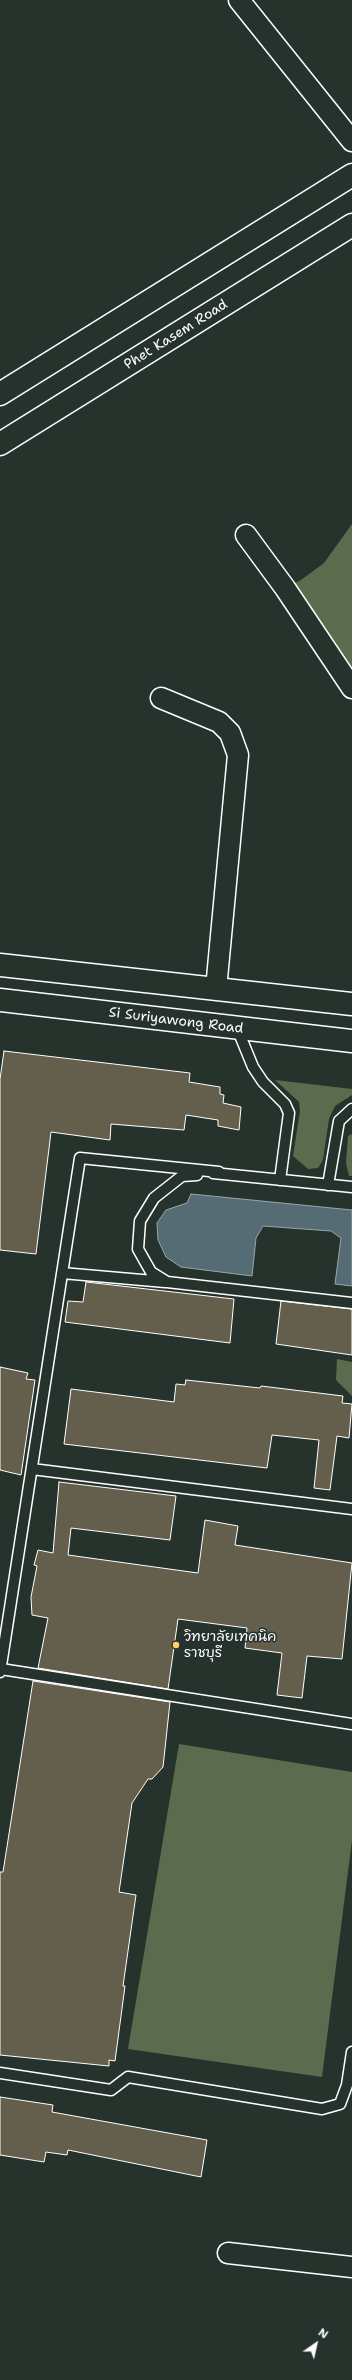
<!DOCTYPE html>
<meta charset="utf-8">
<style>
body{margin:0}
#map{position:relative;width:352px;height:2380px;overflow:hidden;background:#26332d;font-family:"Shantell Sans",sans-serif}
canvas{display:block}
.north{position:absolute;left:296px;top:2324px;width:40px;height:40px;-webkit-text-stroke:3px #26332d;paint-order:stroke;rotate:34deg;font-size:11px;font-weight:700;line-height:16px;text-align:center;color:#fff}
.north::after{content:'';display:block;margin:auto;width:14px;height:18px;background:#fff;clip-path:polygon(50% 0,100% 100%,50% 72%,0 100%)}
</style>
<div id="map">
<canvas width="352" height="2380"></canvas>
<div class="north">N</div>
</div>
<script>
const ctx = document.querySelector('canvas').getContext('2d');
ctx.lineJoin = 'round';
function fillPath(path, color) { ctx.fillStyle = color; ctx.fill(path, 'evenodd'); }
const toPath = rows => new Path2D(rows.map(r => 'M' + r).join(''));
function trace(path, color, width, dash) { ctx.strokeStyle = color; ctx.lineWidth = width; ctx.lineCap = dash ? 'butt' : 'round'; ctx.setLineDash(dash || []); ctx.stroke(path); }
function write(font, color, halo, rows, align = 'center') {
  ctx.font = font + ' "Shantell Sans","Playpen Sans Thai",sans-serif'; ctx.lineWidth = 3; ctx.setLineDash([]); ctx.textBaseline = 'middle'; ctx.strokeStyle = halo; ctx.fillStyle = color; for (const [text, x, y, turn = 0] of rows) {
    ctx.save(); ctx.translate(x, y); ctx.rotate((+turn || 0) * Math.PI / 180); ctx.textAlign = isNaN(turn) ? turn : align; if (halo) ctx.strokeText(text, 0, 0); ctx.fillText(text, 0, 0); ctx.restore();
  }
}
const green = toPath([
 [352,524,352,688,285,588,301,580,324,563],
 [275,1080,352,1089,352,1095,335,1106,329,1119,323,1160,318,1168,308,1169,293,1156,300,1111,299,1102],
 [352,1134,352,1176,349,1176,346,1163,348,1136],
 [337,1359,352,1362,352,1396,336,1380],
 [179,1744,352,1772,352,1840,322,2077,128,2049]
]);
const water = toPath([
 [191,1194,352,1210,352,1286,335,1284,341,1238,331,1231,263,1226,256,1238,252,1276,181,1267,166,1257,158,1240,157,1223,166,1210,187,1203,191,1194]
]);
const building = toPath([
 [4,1051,190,1073,189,1082,220,1087,220,1094,224,1095,223,1103,241,1107,239,1130,218,1126,218,1120,186,1115,184,1130,111,1124,110,1140,51,1132,36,1254,0,1250,0,1079,4,1051],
 [86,1282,234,1299,230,1343,65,1322,68,1301,83,1302,86,1282],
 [281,1301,352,1309,352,1355,276,1344,281,1301],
 [0,1367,28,1373,26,1379,35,1380,21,1475,0,1470,0,1367],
 [186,1380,260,1388,261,1386,343,1396,342,1403,352,1404,349,1438,337,1436,330,1490,314,1488,319,1440,272,1435,267,1468,64,1444,71,1389,174,1402,176,1384,185,1385,186,1380],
 [59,1482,176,1496,170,1540,71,1528,68,1555,198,1573,205,1520,238,1526,235,1545,352,1563,342,1659,307,1656,302,1698,277,1695,282,1653,245,1648,247,1628,178,1619,168,1689,38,1668,48,1618,32,1615,31,1597,37,1566,34,1565,38,1550,53,1553,59,1482],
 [33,1681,170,1702,163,1767,152,1779,148,1779,132,1803,119,1892,136,1895,123,1986,125,1986,115,2061,109,2060,109,2066,0,2055,0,1872,3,1872,33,1681],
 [0,2097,53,2105,52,2112,207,2140,201,2177,68,2150,67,2155,46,2152,44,2162,0,2155,0,2097]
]);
const lane = toPath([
 [237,1028,253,1067,263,1082,285,1104,289,1113,280,1180],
 [213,1173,352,1187],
 [197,1175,182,1176,154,1198,140,1221,138,1249,151,1272,167,1282,352,1303],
 [328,1185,339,1121,352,1109],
 [62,1273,165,1282],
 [32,1469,352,1509],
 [1,1669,352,1724],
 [0,1672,80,1158,219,1172],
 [0,2073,111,2090,128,2077,322,2109,340,2104,347,2085,352,2052]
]);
const street = toPath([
 [239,0,352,141],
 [246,535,285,588,352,688],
 [161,698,219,722,230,733,238,755,216,989],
 [228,2253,352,2267]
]);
const secondary = toPath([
 [0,394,352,175],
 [0,444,352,225],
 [0,965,352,1004],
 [0,1000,352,1041]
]);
const markers = [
 [176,1645,4,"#ffd166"]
];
const streetNames = [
 ["Phet Kasem Road",176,335,-32],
 ["Si Suriyawong Road",176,1021,7]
];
const poiNames = [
 ["วิทยาลัยเทคนิค",184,1637],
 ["ราชบุรี",184,1653]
];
fillPath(green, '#5a6b4e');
fillPath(water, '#556c74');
trace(water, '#99a7ac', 1);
fillPath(building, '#645e4c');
trace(building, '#fff', 1);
trace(lane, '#fff', 13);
trace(street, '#fff', 23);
trace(secondary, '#fff', 25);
trace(lane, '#26332d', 10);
trace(street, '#26332d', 20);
trace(secondary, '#26332d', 22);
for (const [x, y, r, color] of markers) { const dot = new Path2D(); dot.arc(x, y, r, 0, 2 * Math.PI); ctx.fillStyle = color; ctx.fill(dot); trace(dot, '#26332d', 1.5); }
write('14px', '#fff', '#26332d', streetNames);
write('14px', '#fff', '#26332d', poiNames, 'left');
</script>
